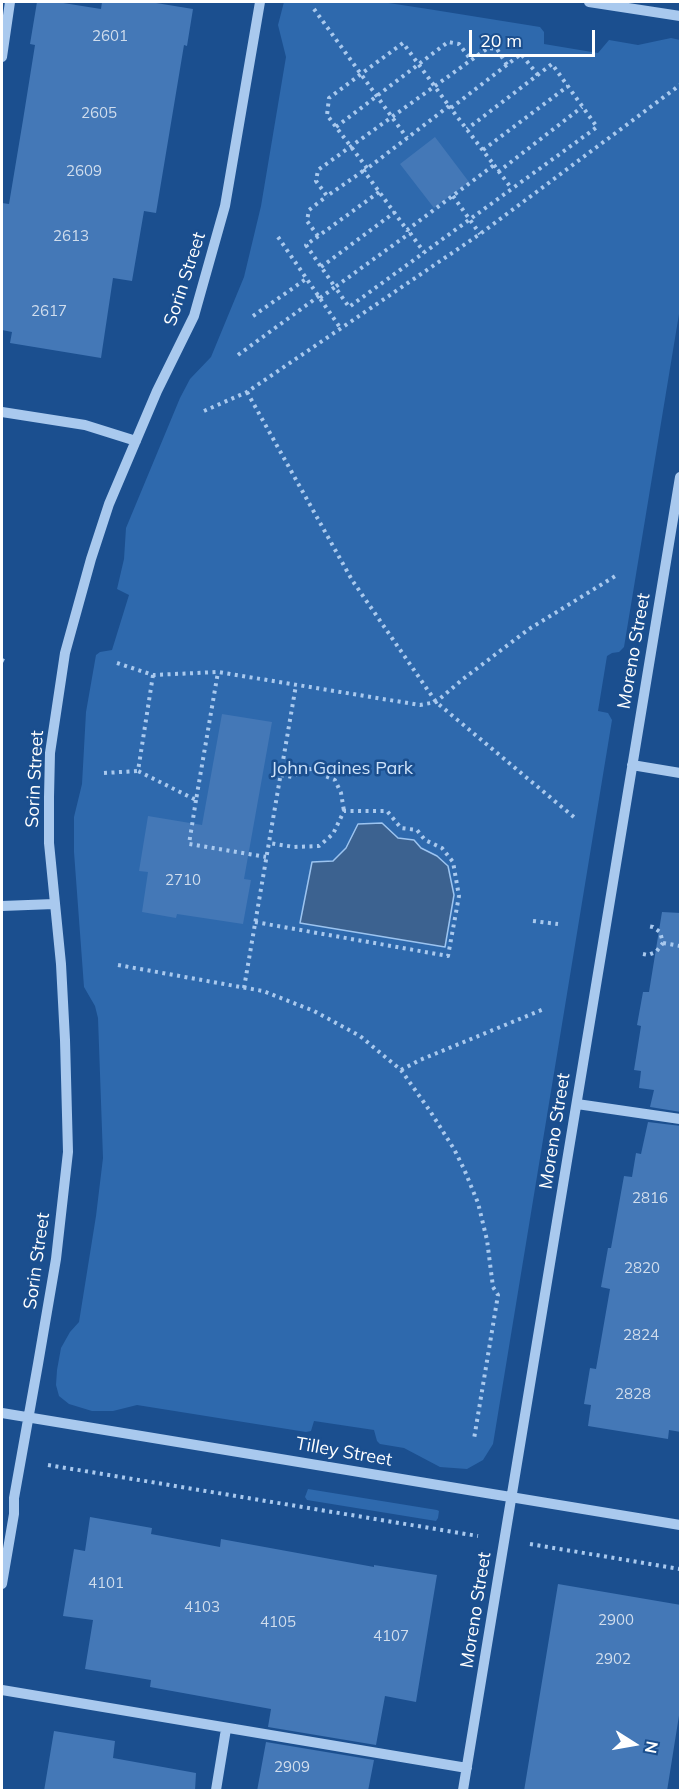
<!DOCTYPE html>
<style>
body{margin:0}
#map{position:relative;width:682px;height:1792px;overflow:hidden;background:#1b4f8f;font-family:Mulish,sans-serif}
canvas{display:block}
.frame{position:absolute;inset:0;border:3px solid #fff;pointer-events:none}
.north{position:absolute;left:604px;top:1714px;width:60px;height:60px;-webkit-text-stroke:4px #1b4f8f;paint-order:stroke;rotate:101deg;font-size:16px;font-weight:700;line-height:24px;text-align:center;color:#fff}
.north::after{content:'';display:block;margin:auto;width:21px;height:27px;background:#fff;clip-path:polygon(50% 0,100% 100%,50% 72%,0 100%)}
.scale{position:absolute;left:469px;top:30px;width:126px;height:27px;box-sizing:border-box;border:3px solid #fff;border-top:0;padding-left:8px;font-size:18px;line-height:21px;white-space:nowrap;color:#fff;-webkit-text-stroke:4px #1b4f8f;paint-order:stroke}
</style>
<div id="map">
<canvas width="682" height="1792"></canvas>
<div class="frame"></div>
<div class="north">N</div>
<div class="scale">20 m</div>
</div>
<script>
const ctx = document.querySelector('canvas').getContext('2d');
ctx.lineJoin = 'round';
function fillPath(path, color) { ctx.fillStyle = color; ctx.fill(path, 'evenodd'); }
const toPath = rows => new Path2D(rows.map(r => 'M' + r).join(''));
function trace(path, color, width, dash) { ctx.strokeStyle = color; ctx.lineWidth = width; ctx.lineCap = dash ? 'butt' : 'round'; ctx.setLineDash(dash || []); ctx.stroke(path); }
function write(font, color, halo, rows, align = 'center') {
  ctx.font = font + ' Mulish,sans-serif'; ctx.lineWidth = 5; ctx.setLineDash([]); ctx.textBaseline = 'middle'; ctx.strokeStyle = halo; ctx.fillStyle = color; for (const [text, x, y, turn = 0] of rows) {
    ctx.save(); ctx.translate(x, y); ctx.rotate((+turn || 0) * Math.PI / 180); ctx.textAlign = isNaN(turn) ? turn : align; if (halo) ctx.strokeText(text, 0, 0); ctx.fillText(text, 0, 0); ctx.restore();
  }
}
const green = toPath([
 [284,2,382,2,428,9,540,27,544,32,544,44,598,53,609,40,638,45,671,38,680,40,680,308,624,647,619,652,612,653,607,656,598,711,608,713,612,720,493,1444,483,1460,467,1469,440,1467,404,1448,380,1444,377,1441,374,1430,314,1421,311,1431,306,1432,137,1405,113,1411,92,1411,69,1404,59,1396,56,1385,57,1370,61,1348,70,1332,79,1322,96,1216,103,1158,98,1018,95,1006,84,987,74,852,74,817,82,784,86,712,96,655,100,652,112,650,129,595,117,589,124,559,126,528,180,398,190,379,211,357,244,277,261,206,286,57,278,25],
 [308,1489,437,1510,439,1511,438,1518,436,1521,307,1500,305,1497]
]);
const water = toPath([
 [382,823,398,838,414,840,421,848,437,856,448,866,454,895,445,947,300,923,312,862,333,861,346,848,358,824,382,823]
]);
const building = toPath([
 [37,2,57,2,101,9,102,2,150,2,193,9,187,46,184,45,156,213,144,211,132,281,113,278,101,358,10,343,12,332,2,330,2,203,9,204,23,120,35,45,30,44],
 [435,137,469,182,434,208,400,164],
 [222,714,272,722,244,879,251,880,243,924,177,914,176,918,142,912,148,872,139,871,148,816,202,825],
 [662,912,681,913,681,1112,650,1107,654,1090,639,1088,641,1071,634,1070,641,1026,637,1025,643,992,649,992],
 [648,1122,681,1126,681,1432,669,1430,668,1439,588,1426,591,1405,584,1404,590,1368,596,1369,610,1289,601,1287,608,1248,611,1248,624,1176,632,1177,636,1153,641,1154],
 [90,1517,152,1528,151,1534,220,1547,221,1539,374,1567,374,1565,437,1575,416,1702,385,1696,376,1745,268,1727,271,1709,150,1687,151,1680,85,1669,93,1620,63,1616,74,1549,85,1551],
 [558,1584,681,1605,681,1703,667,1791,524,1791],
 [54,1731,115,1741,113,1758,196,1773,195,1791,44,1791],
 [266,1742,374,1760,368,1791,257,1791]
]);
const path = toPath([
 [314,9,407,138],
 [449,106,494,165,407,230,364,171,449,106],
 [451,108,521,54,538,75],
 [336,127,448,42,459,44,471,60],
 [483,150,568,86],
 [494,165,512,189],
 [367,168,327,115,329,98,361,74,403,43,449,106],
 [363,171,327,196,316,181,318,170,488,48,497,49,507,65],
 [498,172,582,107],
 [379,192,306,245,335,287,410,233],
 [453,196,480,234],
 [410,233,424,252],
 [318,236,307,221,309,210,327,196],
 [278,237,341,329],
 [321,267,395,212],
 [320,298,335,287,349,307,597,127,552,64,467,129],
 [253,316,306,279],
 [238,355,319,296],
 [247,392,352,580,436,702,575,818],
 [204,411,247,392,480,234,680,85],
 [2,660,4,661],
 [117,663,153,675,218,672,420,705,436,702,463,679,529,629,617,575],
 [153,675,138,771,196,800,218,672],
 [104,773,138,771],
 [281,775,293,777,302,770,320,768,325,776,335,780,341,793,344,811],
 [196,800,189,844,266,857],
 [533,921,558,924],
 [255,922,448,956,459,896,453,862,442,848,425,840,417,830,401,828,387,811,344,811,333,834,319,846,294,847,269,843],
 [663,943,680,946],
 [643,954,648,955,656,952,663,943,660,932,653,927,648,926],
 [118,965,263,991,314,1011,360,1036,401,1070,430,1111,454,1149,464,1169,478,1203,487,1240,493,1287,498,1295,474,1439],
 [244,988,296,685],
 [401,1070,420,1060,544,1009],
 [48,1465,478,1536],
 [530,1544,680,1569]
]);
const minor = toPath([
 [589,2,680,16],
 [2,57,10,2],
 [2,412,85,425,136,441],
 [632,765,680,773],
 [2,906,54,904],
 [577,1104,680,1119],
 [2,1413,680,1525],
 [2,1584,14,1514,14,1498,38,1364,56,1259,68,1152,65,1040,61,964,49,843,49,797,50,753,65,653,91,559,109,504,157,391,194,316,225,206,260,2],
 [2,1690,467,1768],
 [216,1790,226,1729],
 [463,1790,680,477]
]);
const numberNames = [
 ["2601",110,36],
 ["2605",99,113],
 ["2609",84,171],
 ["2613",71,236],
 ["2617",49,311],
 ["2710",183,880],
 ["2816",650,1198],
 ["2820",642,1268],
 ["2824",641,1335],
 ["2828",633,1394],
 ["4101",106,1583],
 ["4103",202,1607],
 ["2900",616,1620],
 ["4105",278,1622],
 ["4107",391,1636],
 ["2902",613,1659],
 ["2909",292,1767]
];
const streetNames = [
 ["Sorin Street",185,279,-72],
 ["Moreno Street",634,651,-80],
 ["Sorin Street",35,779,-87],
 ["Moreno Street",555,1131,-81],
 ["Sorin Street",37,1261,-82],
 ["Tilley Street",344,1452,10],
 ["Moreno Street",476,1610,-81]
];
const parkNames = [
 ["John Gaines Park",342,769]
];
fillPath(green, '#2e69ad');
fillPath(water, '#3c6290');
trace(water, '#9cc4f0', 1.5);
fillPath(building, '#4478b7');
trace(path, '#a9c9ee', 4, [3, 4.5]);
trace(minor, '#a9c9ee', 10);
write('15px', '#d0dded', null, numberNames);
write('18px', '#fff', '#1b4f8f', streetNames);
write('18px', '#cfe3fa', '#1b4f8f', parkNames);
</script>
